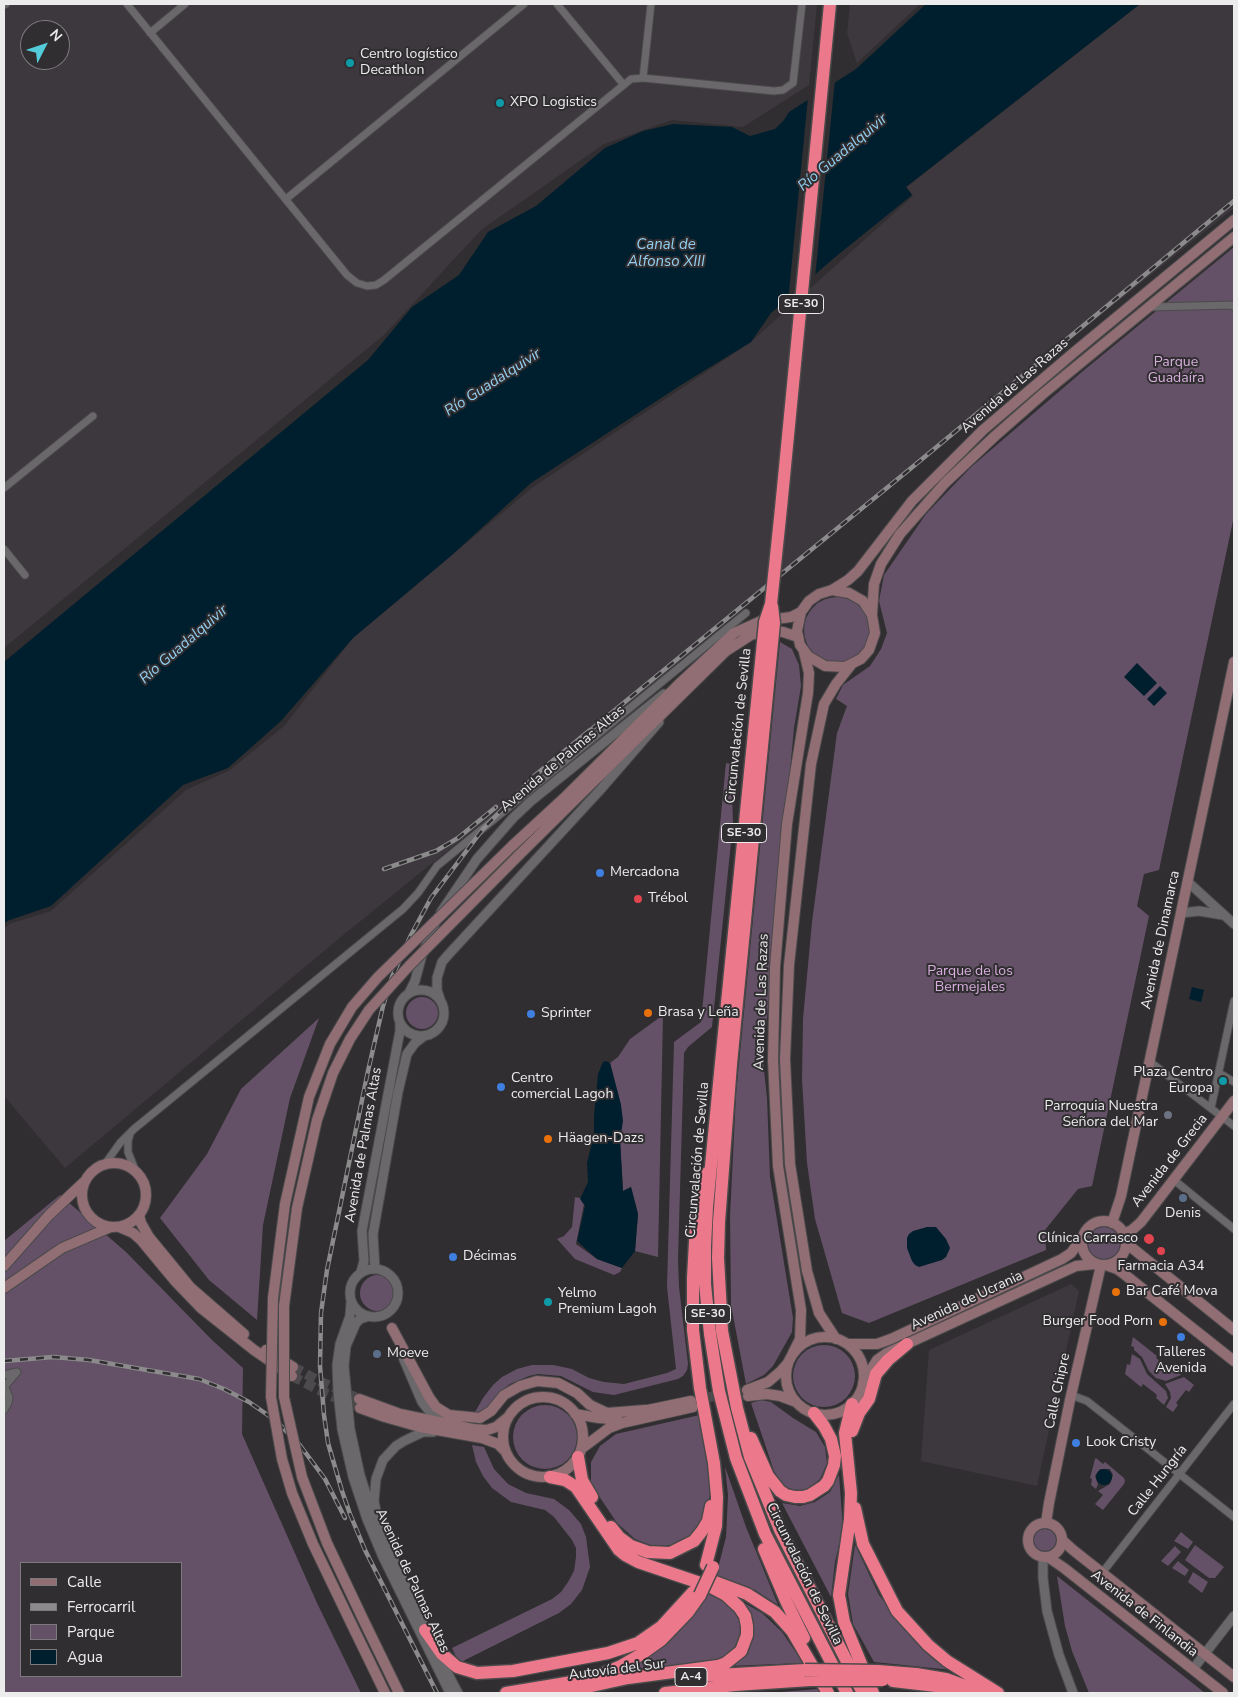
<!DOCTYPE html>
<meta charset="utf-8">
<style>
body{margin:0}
#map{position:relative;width:1238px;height:1697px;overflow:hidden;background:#302e30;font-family:"Nunito Sans",sans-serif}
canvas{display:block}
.frame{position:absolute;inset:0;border:5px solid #edeced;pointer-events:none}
.legend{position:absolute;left:20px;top:1562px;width:162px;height:115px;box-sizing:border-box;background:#302e30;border:1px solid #7c7a7c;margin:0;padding:6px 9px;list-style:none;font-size:15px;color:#edeced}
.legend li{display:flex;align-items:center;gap:10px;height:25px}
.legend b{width:25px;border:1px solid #7c7a7c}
.north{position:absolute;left:20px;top:20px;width:50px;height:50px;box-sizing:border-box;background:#302e30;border:1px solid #7c7a7c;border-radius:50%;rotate:49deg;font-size:14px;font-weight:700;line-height:20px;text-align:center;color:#edeced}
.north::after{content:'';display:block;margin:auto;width:18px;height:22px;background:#53cbdb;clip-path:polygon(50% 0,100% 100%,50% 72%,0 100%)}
</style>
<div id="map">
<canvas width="1238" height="1697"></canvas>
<div class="frame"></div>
<ul class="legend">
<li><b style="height:6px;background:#916d74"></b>Calle</li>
<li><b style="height:6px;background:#8c8b8c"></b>Ferrocarril</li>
<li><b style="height:14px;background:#645167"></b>Parque</li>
<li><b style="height:14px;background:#001f2e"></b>Agua</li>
</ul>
<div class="north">N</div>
</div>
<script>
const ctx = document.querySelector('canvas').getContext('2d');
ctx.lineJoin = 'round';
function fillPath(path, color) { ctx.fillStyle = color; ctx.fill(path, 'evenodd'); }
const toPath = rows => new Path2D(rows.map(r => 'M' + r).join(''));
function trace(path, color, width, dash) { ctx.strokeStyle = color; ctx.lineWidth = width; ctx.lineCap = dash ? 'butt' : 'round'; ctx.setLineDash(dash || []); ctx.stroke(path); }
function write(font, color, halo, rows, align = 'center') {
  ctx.font = font + ' "Nunito Sans",sans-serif'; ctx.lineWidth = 4; ctx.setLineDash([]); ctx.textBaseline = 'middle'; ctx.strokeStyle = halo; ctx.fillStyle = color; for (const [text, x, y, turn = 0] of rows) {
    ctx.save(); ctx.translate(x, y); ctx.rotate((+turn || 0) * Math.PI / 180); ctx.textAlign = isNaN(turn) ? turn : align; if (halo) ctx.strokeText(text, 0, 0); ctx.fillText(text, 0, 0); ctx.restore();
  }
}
const built = toPath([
 [4,4,817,4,809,85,743,127,672,120,604,144,481,230,385,334,4,648],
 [30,30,60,30,60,60,30,60],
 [850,4,920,4,857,63,847,33],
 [1140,4,1234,4,1234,208,937,447,596,731,342,936,65,1168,4,1096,4,929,9,924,51,911,186,790,230,770,284,726,353,638,533,487,751,342,913,196,907,187],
 [1071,1284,1079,1291,1037,1486,921,1461,929,1350]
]);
const green = toPath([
 [1234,247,1234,516,1159,870,1144,874,1137,906,1149,916,1092,1186,1078,1189,1045,1230,1046,1250,869,1323,842,1313,815,1219,807,1163,802,1079,803,1019,812,922,837,733,847,706,836,699,843,685,870,666,881,649,887,633,879,601,884,575,926,514,971,467,1083,371],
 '804 630a33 33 0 1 1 66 0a33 33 0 1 1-66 0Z',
 [780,642,792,649,799,665,801,686,794,728,763,1061,767,1098,770,1177,793,1318,792,1332,773,1366,764,1375,746,1384,731,1305,730,1216,736,1094],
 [726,763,731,764,733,823,712,1027,688,1047,684,1053,678,1259,679,1287,688,1364,687,1370,683,1376,678,1379,614,1395,593,1392,561,1376,538,1374,529,1376,510,1384,501,1391,490,1404,485,1413,473,1421,475,1412,483,1398,493,1385,502,1377,517,1369,532,1365,553,1365,572,1369,589,1378,604,1382,624,1384,667,1373,676,1369,667,1287,674,1042,701,1022],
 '406 1013a16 16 0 1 1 32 0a16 16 0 1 1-32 0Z',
 [663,1015,658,1257,635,1251,638,1214,631,1187,623,1191,620,1140,621,1105,610,1063,618,1057,630,1039],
 [319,1018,290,1098,263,1225,257,1320,209,1280,160,1218,207,1154,241,1089],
 [60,1195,126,1252,212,1340,243,1368,242,1434,317,1603,361,1693,4,1693,4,1241],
 [21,1563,181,1563,181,1676,21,1676],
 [575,1197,585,1199,576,1244,597,1259,622,1268,620,1272,614,1275,575,1259,557,1239,564,1236,572,1227],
 '1088 1243a16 16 0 1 1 32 0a16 16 0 1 1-32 0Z',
 '360 1293a18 18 0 1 1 36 0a18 18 0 1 1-36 0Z',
 [1133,1337,1157,1356,1156,1358,1170,1369,1172,1367,1181,1375,1166,1381,1156,1378,1149,1371,1142,1357,1134,1350,1134,1347,1131,1346],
 '793 1376a31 31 0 1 1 62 0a31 31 0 1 1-62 0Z',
 [1132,1354,1140,1359,1147,1374,1166,1391,1168,1398,1164,1405,1156,1398,1157,1396,1156,1394,1143,1384,1141,1387,1125,1374,1127,1364,1130,1365],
 [1184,1377,1194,1385,1189,1392,1186,1390,1176,1403,1178,1405,1173,1412,1166,1407,1171,1398,1170,1392,1165,1384],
 [761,1400,771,1402,793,1418,816,1432,825,1447,827,1463,820,1479,808,1489,795,1491,783,1486,774,1471,751,1403],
 '513 1437a32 32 0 1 1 64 0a32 32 0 1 1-64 0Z',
 [704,1414,709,1458,710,1494,705,1518,693,1534,672,1545,653,1546,635,1539,617,1523,591,1484,591,1462,600,1446,616,1434],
 [472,1445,484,1447,494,1469,508,1484,526,1493,554,1499,569,1510,581,1524,586,1537,590,1567,582,1590,571,1604,559,1613,459,1663,452,1648,552,1599,561,1592,568,1582,574,1571,576,1557,576,1548,572,1540,554,1517,545,1510,511,1502,492,1488,483,1476,476,1462],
 [1096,1458,1103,1464,1105,1462,1124,1478,1125,1481,1124,1484,1103,1510,1095,1504,1103,1495,1098,1491,1110,1484,1113,1475,1110,1469,1100,1469,1095,1476,1098,1484,1096,1489,1091,1485,1092,1479,1090,1478,1095,1459],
 [725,1467,746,1527,778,1605,755,1590,716,1576,726,1537,728,1495],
 [839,1475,843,1528,835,1562,831,1597,782,1503,800,1506,815,1502,830,1492],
 '1034 1540a11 11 0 1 1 22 0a11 11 0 1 1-22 0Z',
 [1181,1532,1193,1542,1188,1549,1174,1541],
 [855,1545,879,1595,902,1626,926,1651,952,1670,874,1662,853,1624,848,1594],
 [1195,1545,1224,1567,1215,1578,1209,1578,1185,1560],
 [1175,1546,1181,1552,1168,1566,1161,1561],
 [1178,1561,1189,1570,1185,1576,1172,1568],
 [1193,1572,1208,1582,1202,1593,1188,1582],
 [1057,1576,1205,1693,1089,1693,1072,1651,1065,1626],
 [709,1590,737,1599,762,1613,782,1632,803,1663,704,1667,604,1678,649,1657,685,1623],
 [818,1689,820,1693,770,1693]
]);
const water = toPath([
 [926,4,1140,4,906,187,912,195,834,258,771,313,751,342,681,385,531,483,452,555,353,638,281,721,228,768,183,785,51,906,7,921,4,924,4,662,368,360,412,307,459,275,488,232,536,206,605,148,643,131,673,124,732,127,750,136,775,129,784,120,789,112,856,69],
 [1137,663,1157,683,1144,696,1124,677],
 [1160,686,1167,693,1154,706,1147,699],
 [1192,987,1204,990,1201,1002,1189,999],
 [606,1061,610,1063,621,1105,623,1121,620,1140,623,1191,631,1187,638,1214,635,1251,622,1268,597,1259,577,1241,585,1206,580,1199,588,1182,587,1163,594,1134,594,1116,598,1074,603,1062],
 [927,1227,936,1227,946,1239,950,1248,946,1257,942,1260,919,1267,915,1265,912,1261,907,1248,907,1238,909,1234,913,1231],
 '1096 1477a8 8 0 1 1 16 0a8 8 0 1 1-16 0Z'
]);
const pier = toPath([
 [835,80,815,278,788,302,808,97]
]);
const secondaryTunnel = toPath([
 [293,1367,317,1380,359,1399],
 [292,1376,327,1394,360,1408],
 [694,1400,741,1391]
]);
const minor = toPath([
 [127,4,347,275,357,283,367,286,376,285,384,280,631,79,643,78,774,91,783,90,793,83,802,4],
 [557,4,623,84],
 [4,5,6,4],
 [150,33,185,4],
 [643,78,651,4],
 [286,199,524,4],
 [1150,307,1233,305,1234,307],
 [4,488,93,416],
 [4,549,25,575],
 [1149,1061,1234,1126],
 [1219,1073,1234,1082],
 [1211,1108,1234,1001],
 [130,1134,128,1141,128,1152,136,1172],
 [105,1164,120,1143,134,1129,403,909,418,893,437,866,746,613],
 [1174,1180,1234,1229],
 [4,1375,17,1372,5,1386],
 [4,1385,9,1397,8,1403,4,1410],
 [1071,1395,1087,1401,1234,1517],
 [1102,1573,1234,1404]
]);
const tertiary = toPath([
 [1188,882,1234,924],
 [441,912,477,859,513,818,531,801,664,694],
 [1181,913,1199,911,1223,915],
 '398 1013a23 23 0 1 1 46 0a23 23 0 1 1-46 0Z',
 [409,993,415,981,422,955,435,924],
 [440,999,437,990,437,978,442,962,448,955,601,789,659,722],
 '350 1293a24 24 0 1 1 48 0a24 24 0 1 1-48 0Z',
 [375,1269,373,1234,398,1092,407,1054,415,1043,423,1037],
 [361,1272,364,1261,362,1231,400,1031,400,1024],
 [351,1302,350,1316,340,1344,337,1365,338,1392,342,1429,353,1477,367,1519,383,1557,450,1693],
 [369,1316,360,1319,356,1323,346,1346,344,1366,350,1429,360,1475,373,1516,424,1626],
 [402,1355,422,1402,433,1416,442,1422],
 [376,1511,374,1501,376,1479,383,1460,396,1446,404,1441,423,1432,433,1432],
 [1043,1557,1043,1578,1047,1611,1059,1655,1073,1693],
 [437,1653,458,1693],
 [1193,1669,1234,1616]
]);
const secondary = toPath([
 [832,590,848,580,858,571,912,501,983,430,1072,354,1234,220],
 [872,615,863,601,849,593,832,590,819,594,809,601,801,612,797,631,800,645,808,656,825,666,845,667,861,659,869,650,875,633,872,615,874,584,881,564,900,534,945,483,995,436,1044,393,1234,237],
 [512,846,563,799,679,684,734,633,761,621,791,617,801,612],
 [519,855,726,651,751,635,764,631,783,632,798,637],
 '82 1195a32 32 0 1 1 64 0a32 32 0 1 1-64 0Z',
 [139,1215,141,1223,149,1237,190,1287,244,1334],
 '1082 1243a22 22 0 1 1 44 0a22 22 0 1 1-44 0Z',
 [1112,1223,1121,1196,1234,662],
 [119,1227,133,1233,141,1240,175,1281,201,1308,254,1350,292,1376],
 [1123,1234,1132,1230,1141,1222,1234,1101],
 [1126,1243,1234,1330],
 [1106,1265,1117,1269,1124,1274,1234,1361],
 [4,1266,49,1215,85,1181],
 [4,1288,62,1248,111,1227],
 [392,1328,429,1397,436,1407,449,1415,480,1418,491,1411,504,1395,520,1386,537,1381,558,1383,577,1393,590,1405,607,1413,645,1410],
 '786 1376a39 39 0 1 1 78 0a39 39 0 1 1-78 0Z',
 [836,1339,819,1313,807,1271,790,1164,785,1059,789,965,811,764,824,704,836,684,851,665],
 [847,1344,877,1344,891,1339,1062,1259,1071,1253,1082,1238],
 [266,1350,293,1367],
 [793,1353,800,1339,801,1310,778,1166,773,1060,775,967,787,824,808,693,809,673,804,652],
 [863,1383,877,1360,887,1353,1076,1266,1095,1264],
 [747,1390,768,1382,781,1371,787,1364],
 [748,1396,767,1394,780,1396,796,1402],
 '503 1437a40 40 0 1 1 80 0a40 40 0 1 1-80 0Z',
 [359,1399,400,1414,473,1429,487,1430,496,1427,507,1418],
 [360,1408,385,1417,420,1427,482,1438,498,1444,506,1452],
 [638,1412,691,1401],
 [575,1414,599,1418,610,1419,617,1417],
 [581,1449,609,1428,622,1423,693,1407],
 '1028 1540a17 17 0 1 1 34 0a17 17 0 1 1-34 0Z',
 [1046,1523,1049,1503,1070,1400,1101,1265],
 [1062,1540,1073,1550,1234,1677],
 [1048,1557,1064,1568,1223,1693],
 [362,1617,399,1693],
 [351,1623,385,1693]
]);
const motorway = toPath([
 [721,1063,707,1207,705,1246,705,1284,710,1334,719,1391,736,1458,765,1534,847,1693],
 [731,1064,719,1222,718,1258,722,1331,737,1408,750,1457,780,1530,863,1693],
 [852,1404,845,1433,851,1493,850,1519,839,1595,844,1622,873,1693],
 [852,1431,859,1413,869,1399,876,1374,888,1360,907,1344],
 [751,1438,768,1476,780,1491,786,1495,795,1497,803,1497,810,1495,824,1486,828,1481,834,1465,835,1456,831,1439,824,1426,814,1413],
 [578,1457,582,1480,592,1497],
 [550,1477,565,1480,576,1487,619,1550,625,1555,638,1562,709,1586,726,1595,739,1607,745,1616,747,1626,747,1635,741,1651,726,1663,718,1666,628,1678,578,1689],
 [855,1508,863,1544,897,1611,928,1645,947,1661,998,1693],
 [611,1527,619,1537,631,1546,648,1552,670,1553,694,1541,702,1531,708,1521,711,1506],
 [764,1549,786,1601,804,1638],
 [706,1565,716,1526,717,1497,714,1463,700,1388,693,1330,693,1278,697,1205,699,1189,707,1173],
 [710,1580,747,1594,775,1612,792,1631,828,1693],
 [425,1630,442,1654,457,1667,477,1673,513,1671,608,1653,638,1643,661,1627,693,1592],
 [878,1671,916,1674,946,1679,984,1693],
 [700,1676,805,1670],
 [893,1681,936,1686,960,1693],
 [506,1693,578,1681,602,1674,621,1666,640,1655,661,1640,688,1612,700,1595],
 [553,1693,586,1688],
 [665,1693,735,1685,810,1680]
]);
const rail = toPath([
 [593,728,910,469,1234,201],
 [533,777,590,730],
 [384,869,436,851,458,838,496,807],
 [4,1361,53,1357,89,1360,199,1379,224,1389,249,1402,275,1420,299,1444,325,1479,345,1518],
 [437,1693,365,1550,350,1514,342,1491,328,1443,324,1415,320,1366,321,1313,327,1270,368,1071,383,1006,392,977,411,935,431,898,483,829,538,773]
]);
const secondaryBridge = toPath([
 [362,1617,327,1543,302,1477,284,1397,284,1306,297,1208,317,1120,333,1073,350,1039,369,1010,409,966,519,855],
 [351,1623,313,1544,292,1493,282,1459,271,1397,273,1298,285,1204,309,1097,330,1044,352,1007,378,977,512,846]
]);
const motorwayBridge = toPath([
 [721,1063,765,622,771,604,781,508,830,4],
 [731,1064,774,623,772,606],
 [700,1595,713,1567],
 [805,1670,878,1671],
 [810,1680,883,1680]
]);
const markers = [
 [350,63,5,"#0f9aa8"],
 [500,103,5,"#0f9aa8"],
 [600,873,5,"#3f7fe0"],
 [638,899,5,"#e0444e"],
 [648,1013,5,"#e8710a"],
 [531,1014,5,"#3f7fe0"],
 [1223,1081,5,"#0f9aa8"],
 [501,1087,5,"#3f7fe0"],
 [1168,1115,5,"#6b7280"],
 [548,1139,5,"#e8710a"],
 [1183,1198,5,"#5c6f8a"],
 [1149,1239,6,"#e0444e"],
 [1161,1251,5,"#e0444e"],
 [453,1257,5,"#3f7fe0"],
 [1116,1292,5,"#e8710a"],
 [548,1302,5,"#0f9aa8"],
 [1163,1322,5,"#e8710a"],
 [1181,1337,5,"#3f7fe0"],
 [377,1354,5,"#5c6f8a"],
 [1076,1443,5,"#3f7fe0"]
];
const shields = [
 [801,304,45],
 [744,833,45],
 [708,1314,45],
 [691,1677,32]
];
const shieldNames = [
 ["SE-30",801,304],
 ["SE-30",744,833],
 ["SE-30",708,1314],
 ["A-4",691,1677]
];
const poiNames = [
 ["Centro logístico",360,55],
 ["Decathlon",360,71],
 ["XPO Logistics",510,103],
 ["Mercadona",610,873],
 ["Trébol",648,899],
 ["Brasa y Leña",658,1013],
 ["Sprinter",541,1014],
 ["Plaza Centro",1213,1073,"right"],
 ["Europa",1213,1089,"right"],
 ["Centro",511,1079],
 ["comercial Lagoh",511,1095],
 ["Parroquia Nuestra",1158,1107,"right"],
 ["Señora del Mar",1158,1123,"right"],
 ["Häagen-Dazs",558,1139],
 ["Denis",1183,1214,"center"],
 ["Clínica Carrasco",1138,1239,"right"],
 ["Décimas",463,1257],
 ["Farmacia A34",1161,1267,"center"],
 ["Bar Café Mova",1126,1292],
 ["Yelmo",558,1294],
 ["Premium Lagoh",558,1310],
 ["Burger Food Porn",1153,1322,"right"],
 ["Talleres",1181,1353,"center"],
 ["Avenida",1181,1369,"center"],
 ["Moeve",387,1354],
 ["Look Cristy",1086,1443]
];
const parkNames = [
 ["Parque",1176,363],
 ["Guadaíra",1176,379],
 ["Parque de los",970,972],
 ["Bermejales",970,988]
];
const streetNames = [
 ["Avenida de Las Razas",1015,386,-41],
 ["Circunvalación de Sevilla",739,726,-84],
 ["Avenida de Palmas Altas",563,759,-40],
 ["Avenida de Dinamarca",1161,940,-78],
 ["Avenida de Las Razas",762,1002,-88],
 ["Avenida de Palmas Altas",364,1145,-80],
 ["Circunvalación de Sevilla",698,1160,-85],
 ["Avenida de Grecia",1170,1161,-52],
 ["Avenida de Ucrania",967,1301,-25],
 ["Calle Chipre",1058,1391,-78],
 ["Calle Hungría",1158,1481,-52],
 ["Circunvalación de Sevilla",804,1574,64],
 ["Avenida de Palmas Altas",412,1581,65],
 ["Avenida de Finlandia",1144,1614,38],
 ["Autovía del Sur",617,1670,-7]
];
const waterNames = [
 ["Río Guadalquivir",843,153,-40],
 ["Canal de",666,245],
 ["Alfonso XIII",666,262],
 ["Río Guadalquivir",493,383,-33],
 ["Río Guadalquivir",184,645,-41]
];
fillPath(built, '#3d373e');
fillPath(green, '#645167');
fillPath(water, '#001f2e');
fillPath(pier, '#302e30');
trace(secondaryTunnel, '#4c4a4c', 10, [10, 5]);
trace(minor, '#4b4a4b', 9);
trace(tertiary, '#4b4a4b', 11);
trace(secondary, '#4b4a4b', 12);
trace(motorway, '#4b4a4b', 15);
trace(minor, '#6a686a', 7);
trace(tertiary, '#6a686a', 9);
trace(secondary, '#916d74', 10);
trace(motorway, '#ec798b', 12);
trace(rail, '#8c8b8c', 4.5);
trace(rail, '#302e30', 2.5, [8]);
trace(secondaryBridge, '#4b4a4b', 12, []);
trace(motorwayBridge, '#4b4a4b', 15, []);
trace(secondaryBridge, '#916d74', 10);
trace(motorwayBridge, '#ec798b', 12);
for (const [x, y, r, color] of markers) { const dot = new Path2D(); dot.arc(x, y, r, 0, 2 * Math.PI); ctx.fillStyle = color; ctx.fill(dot); trace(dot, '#302e30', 2); }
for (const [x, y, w] of shields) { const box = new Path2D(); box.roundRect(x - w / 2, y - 9.5, w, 19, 4); ctx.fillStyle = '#302e30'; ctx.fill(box); trace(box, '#edeced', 1); }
write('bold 12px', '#edeced', null, shieldNames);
write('14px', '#edeced', '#302e30', poiNames, 'left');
write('14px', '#d7aedd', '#302e30', parkNames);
write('14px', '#edeced', '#302e30', streetNames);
write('italic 15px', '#91cef0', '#302e30', waterNames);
</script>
